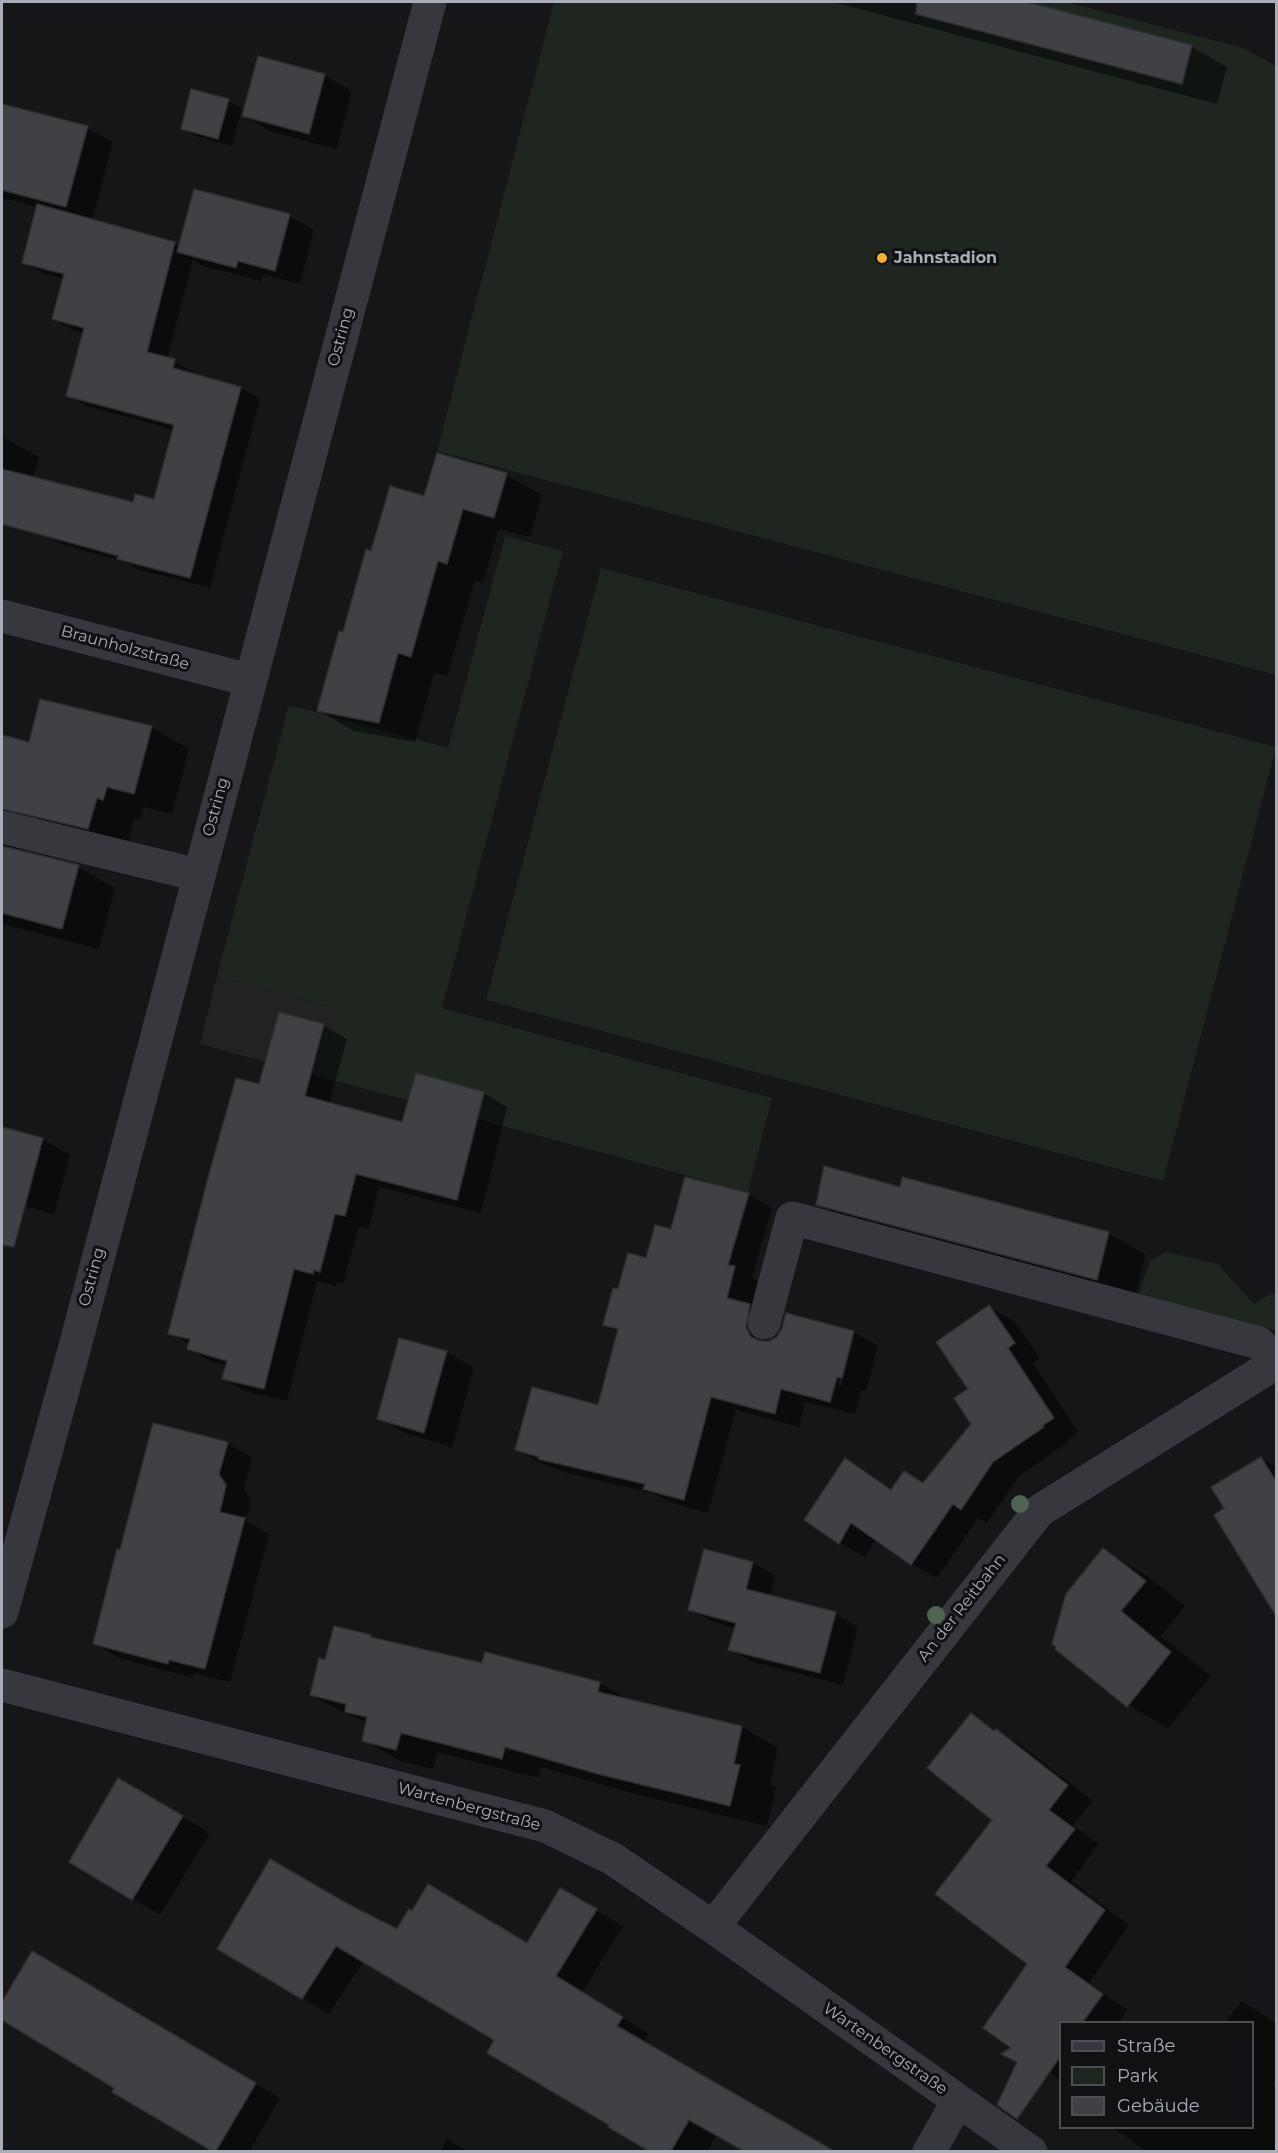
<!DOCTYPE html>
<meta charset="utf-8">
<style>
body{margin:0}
#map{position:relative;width:1278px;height:2153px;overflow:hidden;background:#161618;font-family:Montserrat,sans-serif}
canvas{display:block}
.frame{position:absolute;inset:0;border:3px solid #a8adb8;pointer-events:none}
.legend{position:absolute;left:1059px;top:2021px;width:195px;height:108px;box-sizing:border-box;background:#111113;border:2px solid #4d4f55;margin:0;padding:8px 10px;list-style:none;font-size:18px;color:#a8adb8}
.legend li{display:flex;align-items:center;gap:12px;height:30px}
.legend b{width:30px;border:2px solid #4d4f55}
</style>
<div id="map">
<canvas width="1278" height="2153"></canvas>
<div class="frame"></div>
<ul class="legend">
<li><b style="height:8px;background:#37383d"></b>Straße</li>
<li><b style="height:16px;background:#1e261f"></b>Park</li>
<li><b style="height:16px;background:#404145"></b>Gebäude</li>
</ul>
</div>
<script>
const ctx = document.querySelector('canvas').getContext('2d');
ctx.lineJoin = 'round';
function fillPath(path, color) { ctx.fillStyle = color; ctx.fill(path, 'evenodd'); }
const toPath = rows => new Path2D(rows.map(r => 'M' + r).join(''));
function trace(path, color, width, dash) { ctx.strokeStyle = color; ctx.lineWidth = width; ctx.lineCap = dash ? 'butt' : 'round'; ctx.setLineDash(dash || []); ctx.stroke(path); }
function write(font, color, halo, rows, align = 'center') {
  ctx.font = font + ' Montserrat,sans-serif'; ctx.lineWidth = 6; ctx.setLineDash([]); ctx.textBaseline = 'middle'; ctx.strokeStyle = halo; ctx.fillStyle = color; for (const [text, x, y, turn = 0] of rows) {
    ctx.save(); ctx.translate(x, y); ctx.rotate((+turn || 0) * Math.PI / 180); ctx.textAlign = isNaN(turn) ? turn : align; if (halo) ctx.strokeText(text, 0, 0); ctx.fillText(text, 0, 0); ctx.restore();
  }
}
const built = toPath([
 [217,976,335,1008,321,1077,200,1044]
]);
const green = toPath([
 [554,2,1067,2,1243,48,1276,66,1276,675,437,451],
 [505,536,563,551,442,1008,772,1098,748,1192,321,1077,335,1008,217,976,289,705,448,748],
 [601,568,1276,747,1163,1181,486,1000],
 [1166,1252,1218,1264,1254,1304,1276,1291,1276,1331,1139,1294,1150,1261]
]);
const shadow = toPath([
 [833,2,1022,2,1192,47,1227,67,1217,104],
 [324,75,352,91,337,149,272,132,244,116],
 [228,101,242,108,232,146,196,136,182,128],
 [2,105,87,128,113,142,92,221,180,246,289,216,314,230,300,284,263,274,261,281,203,266,193,260,167,359,194,372,193,375,241,388,260,399,210,588,139,570,125,562,63,545,44,534,134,504,155,501,174,430,87,406,68,395,84,333,73,330,53,319,64,279,44,274,24,262,38,207,2,198],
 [2,437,39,457,29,494,2,488],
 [506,475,542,495,530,537,499,529,483,583,475,581,447,676,434,673,415,742,354,731,318,710,372,553],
 [151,727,189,749,172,814,144,807,140,820,134,818,126,849,21,844,21,852,78,867,115,888,99,949,2,924,2,736,30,744],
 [323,1025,347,1039,329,1104,403,1124,417,1075,484,1093,507,1107,481,1213,379,1187,369,1229,359,1226,343,1284,337,1282,336,1286,317,1281,287,1401,247,1392,224,1379,227,1366,212,1362,189,1348,190,1344,170,1333,260,1086],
 [2,1128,42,1139,70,1155,54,1214,2,1200],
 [901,1188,1108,1233,1146,1255,1134,1301,855,1226,818,1204],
 [748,1194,772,1208,752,1278,759,1282,773,1319,769,1343,778,1338,784,1328,787,1315,854,1332,878,1346,866,1391,861,1390,855,1414,805,1402,799,1427,736,1410,708,1513,669,1502,655,1494,564,1472,541,1463,517,1449,599,1407,619,1333,605,1325,619,1291,672,1231],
 [851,1337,854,1337,841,1386,838,1385],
 [989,1307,1014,1321,1040,1358,1033,1363,1078,1432,1067,1441,1068,1442,1019,1476,987,1523,978,1518,937,1578,911,1564,876,1539,865,1557,839,1542,846,1460,893,1490,925,1484,973,1424,970,1389],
 [447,1352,474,1368,452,1447,407,1434,379,1418],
 [227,1443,252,1458,244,1489,251,1500,246,1521,269,1534,230,1682,194,1673,193,1678,119,1658,94,1643,121,1552],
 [1261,1458,1276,1467,1276,1613,1216,1515,1226,1509],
 [1103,1550,1143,1573,1185,1606,1161,1636,1211,1676,1168,1728,1128,1705],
 [705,1551,753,1563,776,1576,770,1597,835,1614,858,1627,843,1685,753,1662,730,1649,736,1629,713,1622,690,1609],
 [335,1628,375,1640,483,1665,486,1654,600,1683,631,1701,742,1727,778,1748,770,1784,776,1787,767,1826,635,1794,541,1767,538,1778,437,1752,433,1769,400,1761,364,1740,368,1724,357,1718,348,1715,311,1695,326,1662],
 [971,1715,1022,1746,1093,1801,1073,1825,1099,1844,1071,1881,1129,1925,1089,1983,1127,2010,1119,2022,1060,2022,1060,2080,1024,2056,1029,1964,994,1820],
 [147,1796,210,1833,160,1915,71,1862],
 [561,1890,623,1926,582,1993,649,2034,643,2043,831,2152,747,2152,717,2134,707,2152,652,2152,610,2127,611,2125,496,2040,364,1961,329,2014,219,1949,349,1907,398,1931,528,1945],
 [32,1953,280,2098,249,2152,215,2152,114,2092,116,2088,2,2018,2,2005],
 [1242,2001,1276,2023,1276,2080,1273,2084,1276,2087,1276,2152,1147,2152,1113,2128,1252,2128,1252,2022,1225,2022],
 [447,2139,468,2152,440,2152]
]);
const building = toPath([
 [917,2,1027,2,1192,45,1182,84,916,14,917,2],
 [258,56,325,74,309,134,242,116,258,56],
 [191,89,229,99,218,139,181,129,191,89],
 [2,104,88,126,66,207,2,190,2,104],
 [194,189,290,214,275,271,238,261,236,268,177,252,194,189],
 [37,204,175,242,147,352,175,359,173,368,241,387,190,578,117,559,119,556,2,524,2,469,133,502,135,494,154,499,174,425,66,396,84,328,52,319,64,274,22,263,37,204],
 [437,453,507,473,494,518,463,509,447,564,438,561,411,657,398,653,379,723,317,711,339,631,343,632,366,549,371,551,390,486,424,496,437,453],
 [40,699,152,726,134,794,107,787,103,800,97,798,88,829,2,809,2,735,29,742,40,699],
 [2,846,79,865,62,929,2,913,2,846],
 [279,1012,324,1024,305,1096,402,1122,416,1073,484,1092,457,1200,356,1174,345,1216,335,1214,320,1272,314,1270,313,1274,294,1269,264,1389,222,1379,227,1361,187,1349,190,1339,168,1334,209,1174,236,1078,259,1084,279,1012],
 [2,1127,43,1138,14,1247,2,1245,2,1127],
 [824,1166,900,1187,902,1177,1109,1232,1097,1280,816,1205,824,1166],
 [685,1177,749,1193,728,1265,735,1266,727,1298,750,1304,746,1327,751,1337,760,1341,769,1341,777,1337,782,1328,786,1313,854,1331,842,1378,837,1377,830,1402,781,1389,775,1414,711,1397,684,1500,643,1489,645,1484,538,1459,539,1457,515,1450,532,1387,598,1405,618,1329,603,1325,613,1288,618,1289,628,1253,646,1258,655,1225,671,1229,685,1177],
 [989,1305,1015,1343,1008,1348,1054,1418,1042,1426,1044,1427,993,1462,961,1510,953,1504,911,1565,851,1523,839,1544,804,1520,845,1458,891,1490,904,1471,923,1483,971,1424,954,1398,968,1389,936,1342,989,1305],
 [399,1338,447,1351,424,1433,377,1419,399,1338],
 [153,1423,228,1442,219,1474,226,1485,220,1512,245,1518,205,1669,169,1660,168,1664,93,1644,117,1549,120,1550,153,1423],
 [1261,1457,1276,1481,1276,1616,1214,1515,1224,1508,1211,1487,1261,1457],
 [1103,1548,1146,1581,1121,1611,1171,1652,1127,1707,1055,1649,1056,1647,1052,1644,1066,1594,1103,1548],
 [704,1549,753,1562,746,1589,836,1612,820,1673,728,1650,736,1623,688,1610,704,1549],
 [334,1626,371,1635,370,1637,482,1663,485,1652,600,1682,598,1692,742,1726,734,1764,740,1765,730,1806,598,1774,505,1747,502,1759,401,1733,396,1750,362,1741,367,1717,345,1712,346,1704,310,1695,319,1658,325,1660,334,1626],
 [971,1713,994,1731,996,1729,1068,1785,1049,1810,1075,1829,1046,1866,1105,1910,1065,1967,1103,1994,1083,2022,1060,2022,1060,2057,1017,2119,997,2105,1017,2062,1001,2054,1011,2048,983,2028,1027,1964,935,1894,992,1820,927,1768,971,1713],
 [118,1778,183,1816,132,1900,69,1862,118,1778],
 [270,1859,346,1903,397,1929,409,1909,412,1911,428,1884,527,1943,560,1888,597,1909,556,1976,623,2017,617,2026,834,2151,744,2151,689,2120,671,2151,649,2151,608,2127,609,2125,487,2053,494,2040,336,1946,302,1999,217,1949,270,1859],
 [32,1951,256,2083,216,2151,212,2151,112,2092,114,2088,2,2020,2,2002,32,1951]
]);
const minor = toPath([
 [2,616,249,680],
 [2,827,198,875],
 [764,1323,792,1218,1259,1343,1276,1361],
 [2,1612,74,1350,430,2],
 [2,1685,545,1826,613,1859,713,1927,1031,2152],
 [713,1927,1039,1511,1276,1363],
 [929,2152,958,2101]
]);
const trees = [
 [1020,1504],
 [936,1615]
];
const markers = [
 [882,258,6,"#f2b134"]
];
const poiNames = [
 ["Jahnstadion",894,258]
];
const streetNames = [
 ["Ostring",341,337,-75],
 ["Braunholzstraße",125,648,15],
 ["Ostring",216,807,-75],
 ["Ostring",92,1277,-75],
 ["An der Reitbahn",962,1608,-52],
 ["Wartenbergstraße",469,1807,15],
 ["Wartenbergstraße",885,2049,35]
];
fillPath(built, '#222225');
fillPath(green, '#1e261f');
fillPath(shadow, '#0007');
fillPath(building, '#404145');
trace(building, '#303034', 1.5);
trace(minor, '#37383d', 33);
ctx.fillStyle = '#506452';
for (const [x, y] of trees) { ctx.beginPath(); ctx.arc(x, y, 9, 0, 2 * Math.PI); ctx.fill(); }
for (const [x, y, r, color] of markers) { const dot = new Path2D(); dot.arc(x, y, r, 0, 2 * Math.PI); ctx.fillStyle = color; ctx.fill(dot); trace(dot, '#111113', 2); }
write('bold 16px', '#a8adb8', '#111113', poiNames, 'left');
write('16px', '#a8adb8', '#111113', streetNames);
</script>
